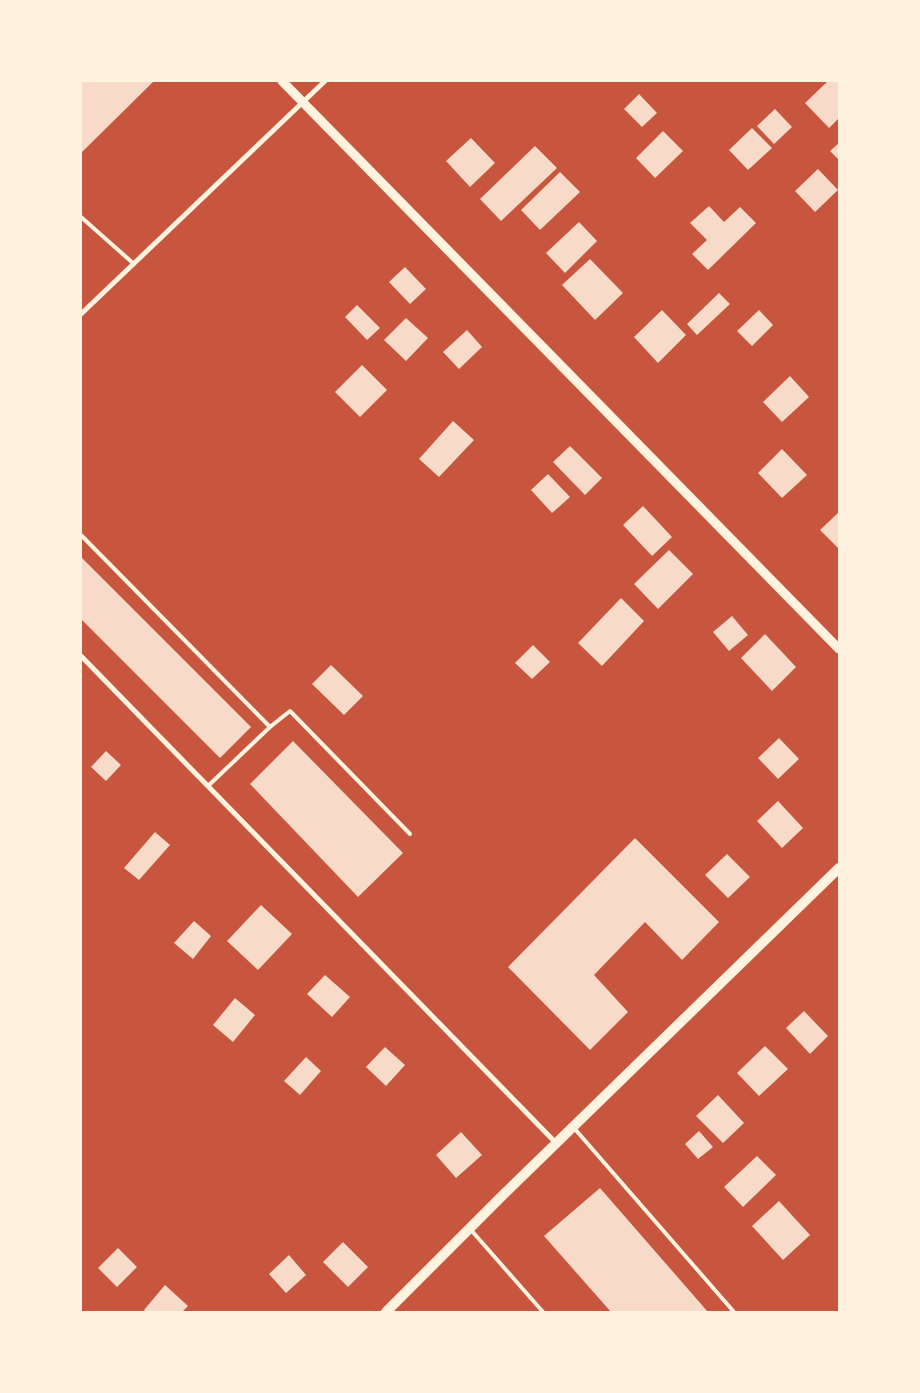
<!DOCTYPE html>
<style>
body{margin:0}
#map{position:relative;width:920px;height:1393px;overflow:hidden;background:#c8553d;font-family:Inter,sans-serif}
canvas{display:block}
.frame{position:absolute;inset:0;border:82px solid #fff3e0;pointer-events:none}
</style>
<div id="map">
<canvas width="920" height="1393"></canvas>
<div class="frame"></div>
</div>
<script>
const ctx = document.querySelector('canvas').getContext('2d');
ctx.lineJoin = 'round';
function fillPath(path, color) { ctx.fillStyle = color; ctx.fill(path, 'evenodd'); }
const toPath = rows => new Path2D(rows.map(r => 'M' + r).join(''));
function trace(path, color, width, dash) { ctx.strokeStyle = color; ctx.lineWidth = width; ctx.lineCap = dash ? 'butt' : 'round'; ctx.setLineDash(dash || []); ctx.stroke(path); }
const building = toPath([
 [81,81,154,81,81,153],
 [828,81,839,81,839,118,829,128,805,103],
 [639,94,657,113,642,127,624,109],
 [775,109,792,127,774,144,757,126],
 [752,128,772,148,748,170,729,150],
 [663,131,683,151,655,178,636,158],
 [471,138,495,163,470,187,446,161],
 [839,143,839,160,830,151],
 [535,146,557,168,501,221,480,199],
 [818,169,838,190,815,212,795,191],
 [560,172,580,192,540,230,521,210],
 [709,206,724,222,740,207,756,223,708,270,692,254,707,240,690,223],
 [579,222,597,241,565,273,546,253],
 [590,259,623,293,595,320,562,285],
 [405,267,426,289,410,304,389,282],
 [719,293,730,304,697,335,687,324],
 [357,305,380,328,367,340,345,317],
 [662,310,686,335,658,363,634,337],
 [759,310,773,325,752,346,737,331],
 [406,318,428,338,406,361,384,340],
 [467,330,482,347,459,369,443,352],
 [362,365,387,390,360,417,335,392],
 [790,376,809,397,782,422,763,402],
 [453,421,474,440,439,477,419,459],
 [570,446,602,478,585,495,553,462],
 [782,449,807,475,782,498,758,473],
 [548,474,570,497,552,513,531,490],
 [643,506,672,537,652,556,623,525],
 [839,512,839,549,820,530],
 [669,550,693,574,658,609,634,584],
 [81,557,251,727,220,758,81,619],
 [621,598,644,621,602,666,578,643],
 [732,616,748,635,729,651,713,632],
 [765,634,796,667,772,691,741,658],
 [533,645,550,662,532,679,515,663],
 [331,665,363,696,344,715,312,684],
 [779,738,799,759,778,779,758,758],
 [293,741,403,853,358,897,250,784],
 [106,751,121,765,106,781,91,767],
 [778,801,803,828,782,848,757,821],
 [155,832,170,845,139,880,124,868],
 [635,838,719,922,682,960,645,922,594,975,628,1012,590,1050,508,967],
 [727,854,750,877,728,898,705,875],
 [261,905,292,934,258,970,227,941],
 [194,921,211,936,193,959,174,943],
 [325,975,350,997,332,1017,307,994],
 [235,998,255,1015,233,1042,213,1025],
 [804,1011,828,1036,810,1054,786,1028],
 [765,1046,788,1069,759,1096,737,1073],
 [385,1047,405,1065,386,1086,366,1067],
 [306,1057,321,1071,300,1095,284,1081],
 [718,1095,744,1123,723,1143,696,1116],
 [699,1131,713,1147,698,1159,685,1144],
 [461,1132,482,1155,456,1178,436,1155],
 [757,1156,776,1175,743,1207,724,1187],
 [600,1188,708,1312,611,1312,544,1236],
 [779,1201,810,1235,783,1260,752,1226],
 [343,1242,368,1267,348,1287,323,1262],
 [118,1248,137,1267,117,1287,98,1268],
 [289,1255,306,1275,286,1293,269,1274],
 [165,1285,188,1306,182,1312,146,1312,144,1310]
]);
const service = toPath([
 [81,217,134,264],
 [81,535,270,727],
 [208,786,270,727,290,711,410,834],
 [574,1128,734,1312],
 [471,1230,543,1312]
]);
const minor = toPath([
 [81,314,325,81],
 [81,656,556,1143]
]);
const tertiary = toPath([
 [282,81,839,649]
]);
const secondary = toPath([
 [386,1312,504,1194,839,868]
]);
fillPath(building, '#f7dbc8');
trace(service, '#fff3e0', 4);
trace(minor, '#fff3e0', 5);
trace(tertiary, '#fff3e0', 9);
trace(secondary, '#fff3e0', 10);
</script>
